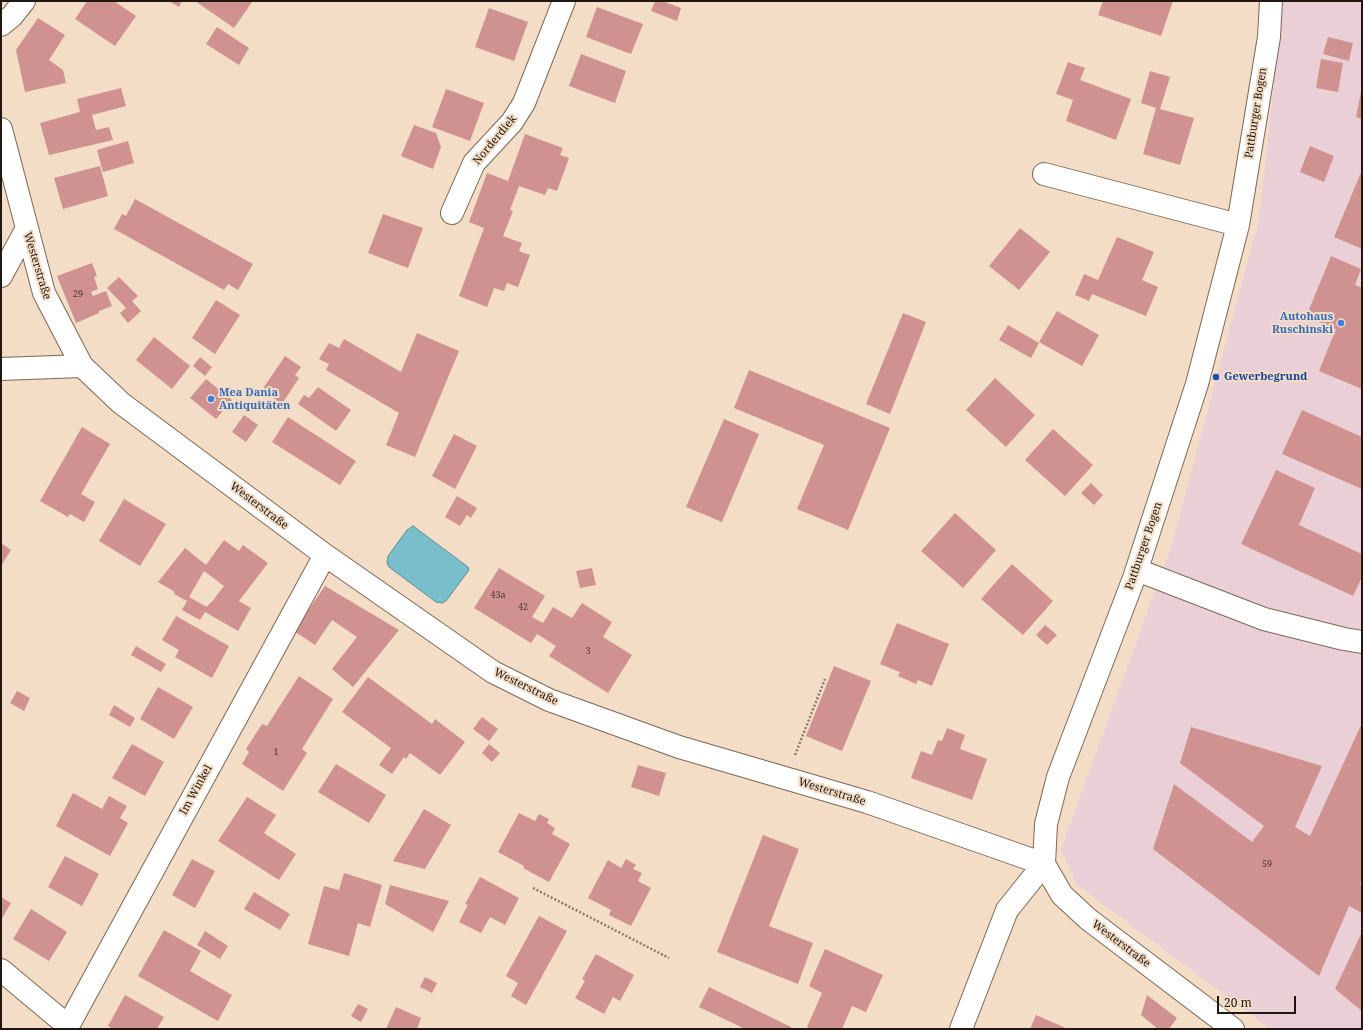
<!DOCTYPE html>
<meta charset="utf-8">
<style>
body{margin:0}
#map{position:relative;width:1363px;height:1030px;overflow:hidden;background:#f3ddc7;font-family:"Noto Serif",serif}
canvas{display:block}
.frame{position:absolute;inset:0;border:2px solid #201810;pointer-events:none}
.scale{position:absolute;left:1217px;top:996px;width:79px;height:18px;box-sizing:border-box;border:2px solid #201810;border-top:0;padding-left:5px;font-size:12px;line-height:14px;white-space:nowrap;color:#201810;-webkit-text-stroke:3px #f3ddc7;paint-order:stroke}
</style>
<div id="map">
<canvas width="1363" height="1030"></canvas>
<div class="frame"></div>
<div class="scale">20 m</div>
</div>
<script>
const ctx = document.querySelector('canvas').getContext('2d');
ctx.lineJoin = 'round';
function fillPath(path, color) { ctx.fillStyle = color; ctx.fill(path, 'evenodd'); }
const toPath = rows => new Path2D(rows.map(r => 'M' + r).join(''));
function trace(path, color, width, dash) { ctx.strokeStyle = color; ctx.lineWidth = width; ctx.lineCap = dash ? 'butt' : 'round'; ctx.setLineDash(dash || []); ctx.stroke(path); }
function write(font, color, halo, rows, align = 'center') {
  ctx.font = font + ' "Noto Serif",serif'; ctx.lineWidth = 4; ctx.setLineDash([]); ctx.textBaseline = 'middle'; ctx.strokeStyle = halo; ctx.fillStyle = color; for (const [text, x, y, turn = 0] of rows) {
    ctx.save(); ctx.translate(x, y); ctx.rotate((+turn || 0) * Math.PI / 180); ctx.textAlign = isNaN(turn) ? turn : align; if (halo) ctx.strokeText(text, 0, 0); ctx.fillText(text, 0, 0); ctx.restore();
  }
}
const commercial = toPath([
 [1283,1,1362,1,1362,1029,1270,1029,1076,884,1061,849,1171,547,1259,219]
]);
const water = toPath([
 [413,526,468,567,469,570,446,601,442,603,436,602,389,567,387,563,388,556,407,530,413,526]
]);
const building = toPath([
 [87,1,114,1,136,16,115,46,75,19],
 [169,1,182,1,179,7],
 [195,1,250,1,252,2,234,28],
 [655,1,662,1,681,8,677,21,651,11],
 [1103,1,1173,1,1161,36,1098,15],
 [597,7,643,24,631,54,586,37],
 [489,8,528,22,514,61,475,47],
 [38,18,65,35,49,60,63,70,66,83,25,92,16,50],
 [217,27,249,48,239,65,206,44],
 [1328,37,1353,43,1349,61,1323,54],
 [581,54,626,71,615,103,569,86],
 [1321,59,1343,63,1338,92,1316,88],
 [1068,62,1085,68,1080,80,1131,99,1116,140,1066,121,1073,100,1056,94],
 [1150,71,1170,77,1160,109,1194,118,1180,165,1143,154,1156,108,1141,103],
 [121,88,126,106,92,115,96,130,109,127,113,140,49,155,40,123,80,112,77,99],
 [446,89,484,103,470,141,432,127],
 [1361,92,1362,92,1362,119,1356,117],
 [414,125,436,133,441,147,433,169,401,156],
 [525,134,563,148,560,155,569,158,557,191,548,188,545,195,519,186,510,210,513,211,503,236,522,243,519,251,530,255,518,287,507,283,504,291,494,288,487,307,459,296,484,228,469,222,487,173,508,181],
 [128,141,134,163,103,172,97,150],
 [1310,146,1334,156,1324,182,1300,172],
 [100,166,108,196,63,209,54,178],
 [1362,170,1362,249,1334,237],
 [135,199,253,264,238,290,228,284,224,290,114,229,122,214,126,216],
 [383,214,423,228,408,268,368,253],
 [1020,228,1050,252,1019,290,989,266],
 [1117,237,1154,252,1142,280,1158,287,1146,316,1092,294,1089,301,1075,295,1084,274,1098,280],
 [1331,256,1361,269,1355,285,1362,288,1362,389,1319,371,1336,329,1306,317],
 [92,263,97,276,94,277,98,289,91,292,93,296,106,291,112,306,99,311,99,313,76,323,57,276],
 [119,277,138,296,132,301,141,311,128,323,120,313,126,308,107,288],
 [216,300,240,315,215,354,192,338],
 [1057,311,1099,335,1082,366,1039,342],
 [903,313,926,322,890,414,866,404],
 [1008,325,1039,343,1031,358,999,340],
 [417,333,459,351,415,457,386,445,399,413,326,370,329,364,319,359,329,343,339,348,344,339,401,372],
 [154,337,190,366,172,389,136,360],
 [285,356,301,367,295,375,299,378,282,404,262,390],
 [200,357,212,367,205,376,193,366],
 [749,370,890,428,848,530,797,509,824,445,734,408],
 [995,378,1035,415,1006,447,966,410],
 [206,379,232,400,216,419,190,398],
 [318,387,351,410,336,431,298,404,304,395,309,398],
 [1302,410,1362,437,1362,489,1282,454],
 [244,415,258,425,246,442,232,432],
 [288,417,356,461,340,485,272,442],
 [724,419,759,434,722,522,686,507],
 [82,427,110,444,81,494,95,502,84,522,70,514,68,517,40,501],
 [1053,429,1093,465,1065,496,1025,460],
 [454,434,477,446,455,489,432,476],
 [1276,470,1315,488,1299,525,1362,554,1362,577,1353,596,1241,544],
 [1091,483,1103,495,1094,505,1081,493],
 [457,496,477,508,471,518,467,515,460,526,445,517],
 [124,499,166,524,140,566,99,541],
 [955,513,996,550,963,588,921,551],
 [224,540,239,551,243,545,268,563,239,601,251,608,238,631,205,612,200,620,182,610,187,601,174,594,175,592,158,582,185,548,206,565],
 [204,571,224,586,211,603,210,603,207,607,189,597],
 [1,543,11,550,1,566],
 [1012,564,1053,601,1023,635,981,599],
 [499,568,545,596,532,617,543,623,553,607,572,618,582,603,612,622,603,637,632,655,608,693,549,656,556,646,537,634,531,643,474,608],
 [592,568,596,585,580,588,576,571],
 [325,586,399,630,353,687,332,669,357,637,332,620,315,645,294,631],
 [176,616,229,646,212,678,175,657,179,650,162,640],
 [897,623,949,644,932,686,918,680,916,684,898,676,900,672,880,664],
 [1045,625,1057,635,1047,645,1036,635],
 [136,646,166,664,161,672,131,655],
 [834,666,871,681,842,751,806,736],
 [299,676,333,699,302,749,307,753,283,791,242,764,249,752,246,749,262,724,267,726],
 [368,677,432,724,435,719,465,742,440,775,410,753,406,759,404,757,392,774,379,765,391,748,342,712],
 [158,687,193,707,174,739,140,719],
 [17,691,30,698,24,711,10,703],
 [114,705,135,718,130,727,109,715],
 [482,717,498,729,489,741,473,729],
 [1362,723,1362,878,1360,884,1362,885,1362,913,1349,906,1319,976,1153,849,1174,784,1252,842,1264,826,1180,763,1191,727,1322,766,1295,827,1310,836],
 [947,728,965,735,960,749,987,759,972,800,911,778,921,751,932,755,938,740,942,741],
 [132,744,164,762,145,796,112,778],
 [489,744,500,753,492,762,482,753],
 [336,764,386,795,369,823,318,792],
 [638,765,666,773,659,796,631,787],
 [73,793,102,809,109,796,127,806,120,818,128,823,110,856,56,826],
 [247,797,276,815,264,833,296,854,279,880,218,841],
 [424,809,451,825,425,869,393,861],
 [519,813,535,821,539,814,549,819,547,823,555,828,552,834,570,844,549,882,523,868,524,866,498,852],
 [763,835,799,849,769,926,813,943,798,984,717,952],
 [65,856,99,874,82,906,48,887],
 [192,859,215,871,195,908,172,895],
 [626,859,636,865,633,869,642,873,638,881,651,888,631,926,609,915,611,910,588,898,608,860,621,868],
 [344,873,382,885,370,927,358,923,349,956,308,944,324,886,339,890],
 [480,877,519,898,505,925,490,917,481,933,459,922,468,905,465,904],
 [390,885,449,901,433,932,385,904],
 [254,892,290,914,280,930,244,909],
 [1,897,11,903,1,920],
 [31,909,67,932,49,961,13,939],
 [539,916,567,931,526,1005,511,996,518,983,506,976],
 [164,930,201,951,190,971,232,995,218,1021,138,976],
 [205,931,228,946,220,959,197,945],
 [1362,932,1362,1011,1335,989],
 [825,949,883,975,866,1012,852,1006,842,1029,811,1029,807,1027,822,993,809,986],
 [596,954,634,975,620,1001,613,997,604,1014,575,998,585,981,582,979],
 [425,977,437,983,432,993,420,987],
 [709,987,791,1027,791,1029,745,1029,699,1007],
 [125,995,164,1017,157,1029,113,1029,108,1026],
 [1147,995,1177,1018,1169,1029,1158,1029,1141,1015],
 [358,1004,368,1009,361,1022,351,1016],
 [396,1007,421,1018,417,1029,386,1029],
 [1036,1015,1068,1029,1030,1029]
]);
const path = toPath([
 [795,755,825,679],
 [533,888,669,958]
]);
const minor = toPath([
 [1,25,12,16,24,1],
 [1,129,44,293,82,366,121,403,325,555,493,672,549,700,679,747,867,802,1044,864,1062,895,1088,919,1233,1029],
 [1044,174,1238,225],
 [452,213,474,163,512,122,524,103,564,1],
 [1,276,26,230],
 [1,369,82,366],
 [1137,570,1264,619,1344,639,1362,642],
 [1044,864,1046,824,1058,777,1134,578,1197,384,1238,225,1269,37,1271,1],
 [1,970,68,1026,325,555],
 [961,1029,1007,910,1044,864]
]);
const markers = [
 [1341,323,4,"#3f7fe0"],
 [1216,377,4,"#1a4fb4"],
 [211,399,4,"#3f7fe0"]
];
const numberNames = [
 ["29",78,294],
 ["43a",498,595],
 ["42",523,607],
 ["3",588,651],
 ["1",276,752],
 ["59",1267,864]
];
const streetNames = [
 ["Pattburger Bogen",1256,113,-81],
 ["Norderdiek",495,140,-50],
 ["Westerstraße",37,266,73],
 ["Westerstraße",259,506,37],
 ["Pattburger Bogen",1144,546,-71],
 ["Westerstraße",526,687,26],
 ["Im Winkel",196,790,-61],
 ["Westerstraße",832,792,17],
 ["Westerstraße",1121,944,37]
];
const shopNames = [
 ["Autohaus",1333,317],
 ["Ruschinski",1333,330],
 ["Mea Dania",219,393,"left"],
 ["Antiquitäten",219,406,"left"]
];
const transitNames = [
 ["Gewerbegrund",1224,377]
];
fillPath(commercial, '#ead0d6');
fillPath(water, '#78bfcb');
trace(water, '#5e8d93', 1);
fillPath(building, '#cf9291');
trace(minor, '#7b6854', 24);
trace(path, '#897a6b', 2.5, [2, 2]);
trace(minor, '#fff', 22);
for (const [x, y, r, color] of markers) { const dot = new Path2D(); dot.arc(x, y, r, 0, 2 * Math.PI); ctx.fillStyle = color; ctx.fill(dot); trace(dot, '#f3ddc7', 1.5); }
write('9px', '#4c3630', null, numberNames);
write('11px', '#201810', '#f3ddc7', streetNames);
write('bold 11px', '#366cbe', '#f3ddc7', shopNames, 'right');
write('bold 11px', '#164399', '#f3ddc7', transitNames, 'left');
</script>
